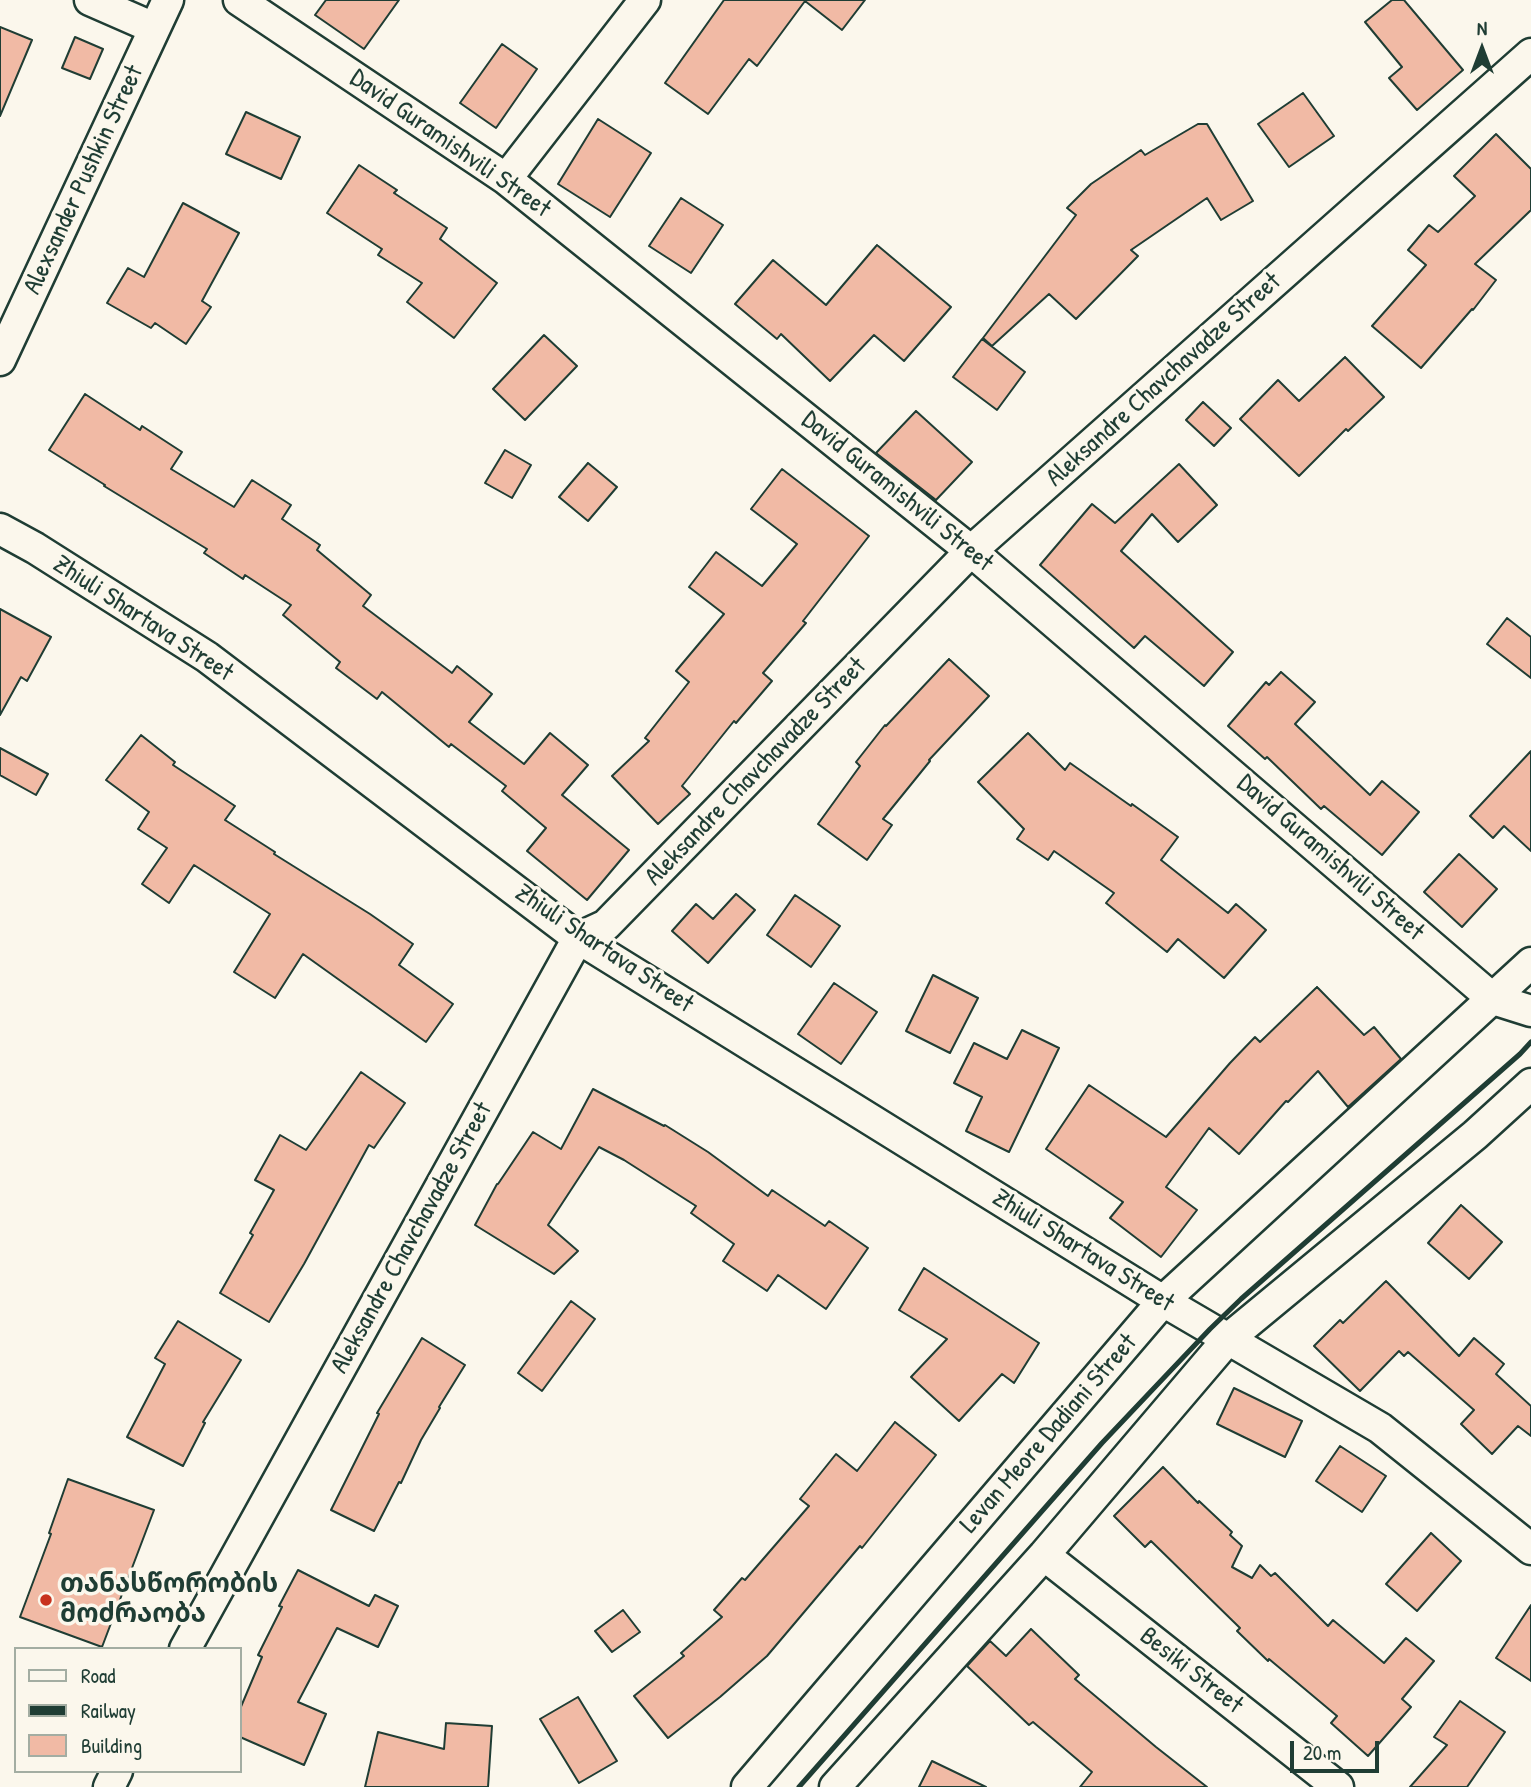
<!DOCTYPE html>
<meta charset="utf-8">
<style>
body{margin:0}
#map{position:relative;width:1531px;height:1787px;overflow:hidden;background:#fbf7ec;font-family:"Patrick Hand",sans-serif}
canvas{display:block}
.legend{position:absolute;left:14px;top:1647px;width:228px;height:126px;box-sizing:border-box;background:#fbf7ec;border:2px solid #a3ada2;margin:0;padding:9px 12px;list-style:none;font-size:21px;color:#1f3d34}
.legend li{display:flex;align-items:center;gap:14px;height:35px}
.legend b{width:35px;border:2px solid #a3ada2}
.north{position:absolute;left:1447px;top:14px;width:70px;height:70px;-webkit-text-stroke:5px #fbf7ec;paint-order:stroke;rotate:0deg;font-size:19px;font-weight:700;line-height:28px;text-align:center;color:#1f3d34}
.north::after{content:'';display:block;margin:auto;width:24px;height:32px;background:#1f3d34;clip-path:polygon(50% 0,100% 100%,50% 72%,0 100%)}
.scale{position:absolute;left:1290px;top:1741px;width:89px;height:32px;box-sizing:border-box;border:4px solid #1f3d34;border-top:0;padding-left:9px;font-size:21px;line-height:24px;white-space:nowrap;color:#1f3d34;-webkit-text-stroke:5px #fbf7ec;paint-order:stroke}
</style>
<div id="map">
<canvas width="1531" height="1787"></canvas>
<ul class="legend">
<li><b style="height:9px;background:#fbf7ec"></b>Road</li>
<li><b style="height:9px;background:#1f3d34"></b>Railway</li>
<li><b style="height:19px;background:#f1baa5"></b>Building</li>
</ul>
<div class="north">N</div>
<div class="scale">20 m</div>
</div>
<script>
const ctx = document.querySelector('canvas').getContext('2d');
ctx.lineJoin = 'round';
function fillPath(path, color) { ctx.fillStyle = color; ctx.fill(path, 'evenodd'); }
const toPath = rows => new Path2D(rows.map(r => 'M' + r).join(''));
function trace(path, color, width, dash) { ctx.strokeStyle = color; ctx.lineWidth = width; ctx.lineCap = dash ? 'butt' : 'round'; ctx.setLineDash(dash || []); ctx.stroke(path); }
function write(font, color, halo, rows, align = 'center') {
  ctx.font = font + ' "Patrick Hand","Noto Sans Georgian",sans-serif'; ctx.lineWidth = 7; ctx.setLineDash([]); ctx.textBaseline = 'middle'; ctx.strokeStyle = halo; ctx.fillStyle = color; for (const [text, x, y, turn = 0] of rows) {
    ctx.save(); ctx.translate(x, y); ctx.rotate((+turn || 0) * Math.PI / 180); ctx.textAlign = isNaN(turn) ? turn : align; if (halo) ctx.strokeText(text, 0, 0); ctx.fillText(text, 0, 0); ctx.restore();
  }
}
const building = toPath([
 [326,0,399,0,364,49,315,15,326,0],
 [724,0,865,0,842,30,805,1,757,66,749,59,708,114,665,83,724,0],
 [1392,0,1404,0,1463,70,1417,110,1389,78,1402,67,1365,22,1392,0],
 [0,27,32,40,0,116,0,27],
 [75,37,103,49,90,79,62,68,75,37],
 [502,44,537,69,496,128,460,103,502,44],
 [1303,93,1334,136,1289,167,1258,124,1303,93],
 [246,112,300,137,281,179,226,154,246,112],
 [598,119,651,153,610,217,558,184,598,119],
 [1198,124,1207,124,1253,201,1221,220,1207,198,1131,250,1138,256,1076,319,1049,294,992,346,983,338,1076,215,1067,208,1091,184,1141,150,1145,155,1198,124],
 [1496,134,1531,169,1531,210,1475,264,1496,280,1473,310,1472,309,1421,368,1372,326,1426,265,1408,250,1429,225,1438,232,1475,196,1454,176,1496,134],
 [359,165,397,190,394,193,447,228,440,239,497,283,454,338,407,302,422,283,378,255,382,249,327,213,359,165],
 [681,198,723,225,691,273,649,246,681,198],
 [183,203,239,233,202,301,211,307,186,344,155,323,151,328,107,303,128,268,144,277,183,203],
 [877,245,951,307,904,361,874,335,830,381,781,334,777,339,735,304,773,260,826,305,877,245],
 [544,335,577,366,525,420,493,389,544,335],
 [982,339,1025,372,997,410,953,377,982,339],
 [1345,357,1384,397,1348,431,1346,429,1299,476,1240,419,1278,380,1299,401,1345,357],
 [85,394,140,430,142,426,182,452,171,469,234,507,252,480,291,505,282,519,320,545,317,550,371,595,363,606,452,673,457,666,492,694,469,722,524,764,550,733,588,765,562,795,629,850,587,900,527,851,546,828,502,791,506,786,451,744,449,747,382,692,377,699,336,668,340,662,283,615,291,605,245,575,243,579,204,553,207,549,104,486,105,485,49,450,85,394],
 [1203,402,1231,428,1214,446,1186,420,1203,402],
 [916,411,972,462,936,500,876,453,916,411],
 [505,450,531,465,512,498,485,483,505,450],
 [588,463,617,487,588,521,559,497,588,463],
 [1179,464,1217,505,1178,542,1152,514,1121,551,1233,652,1204,686,1145,636,1134,648,1040,565,1092,504,1115,523,1179,464],
 [782,469,869,536,803,621,806,623,763,673,772,681,736,723,734,721,682,786,690,794,658,824,612,776,649,741,645,738,689,682,676,671,724,614,689,587,716,552,762,586,797,544,751,509,782,469],
 [0,609,51,637,27,681,21,677,0,715,0,609],
 [1507,618,1531,637,1531,678,1487,644,1507,618],
 [949,659,989,696,929,760,930,761,883,819,892,825,867,860,818,824,860,766,856,762,885,725,886,726,949,659],
 [1281,672,1315,702,1295,724,1370,795,1382,781,1419,812,1382,855,1324,806,1321,809,1267,757,1265,759,1228,726,1266,682,1269,685,1281,672],
 [1028,733,1065,770,1070,763,1131,806,1132,804,1178,837,1161,860,1228,913,1236,904,1266,930,1224,978,1178,939,1167,952,1106,903,1114,893,1054,851,1048,860,1017,839,1024,829,978,782,1028,733],
 [141,735,175,762,173,765,235,806,225,820,275,852,274,854,370,914,413,944,399,965,453,1004,426,1042,303,954,275,998,234,972,270,914,194,865,169,903,142,884,167,848,138,829,149,812,106,780,141,735],
 [0,748,48,774,36,795,0,775,0,748],
 [1531,751,1531,851,1504,826,1493,838,1470,816,1531,751],
 [1459,854,1497,889,1462,927,1424,892,1459,854],
 [736,894,755,910,708,963,672,931,696,904,713,919,736,894],
 [795,895,840,926,811,967,767,935,795,895],
 [933,975,978,998,950,1053,906,1031,933,975],
 [834,983,877,1012,841,1064,798,1034,834,983],
 [1317,987,1364,1035,1374,1027,1401,1059,1348,1107,1318,1071,1288,1102,1286,1101,1239,1154,1209,1128,1166,1187,1197,1210,1161,1257,1110,1218,1123,1202,1046,1149,1089,1085,1166,1137,1230,1063,1255,1037,1260,1042,1317,987],
 [1022,1030,1059,1048,1009,1152,966,1131,982,1097,954,1083,974,1043,1007,1059,1022,1030],
 [361,1072,405,1103,374,1148,369,1145,304,1264,269,1322,220,1293,253,1235,250,1233,274,1190,255,1180,280,1135,306,1150,361,1072],
 [593,1089,664,1126,665,1125,708,1152,768,1196,772,1190,825,1226,829,1221,868,1248,826,1309,778,1275,767,1291,723,1261,734,1244,691,1213,696,1206,624,1160,599,1147,548,1225,578,1251,554,1274,475,1225,497,1184,498,1184,533,1132,561,1149,593,1089],
 [1461,1205,1502,1242,1469,1279,1428,1243,1461,1205],
 [924,1268,1039,1343,1014,1383,1002,1374,959,1421,911,1377,947,1339,899,1310,924,1268],
 [1386,1281,1459,1356,1474,1338,1504,1364,1496,1374,1531,1406,1531,1436,1518,1426,1492,1454,1461,1424,1474,1410,1408,1352,1404,1356,1399,1351,1360,1391,1314,1346,1340,1320,1343,1323,1386,1281],
 [571,1301,595,1319,542,1391,518,1373,571,1301],
 [178,1321,241,1360,203,1422,205,1423,183,1466,127,1437,165,1364,155,1358,178,1321],
 [422,1338,465,1365,439,1407,440,1408,421,1440,401,1483,399,1482,374,1531,331,1510,379,1414,377,1413,422,1338],
 [1234,1388,1302,1421,1285,1457,1217,1424,1234,1388],
 [895,1422,936,1455,862,1548,860,1546,767,1656,720,1697,668,1738,634,1696,684,1656,681,1653,722,1617,714,1610,742,1578,745,1580,809,1506,800,1499,836,1454,857,1471,895,1422],
 [1340,1446,1386,1476,1362,1512,1316,1481,1340,1446],
 [1163,1467,1198,1503,1199,1501,1232,1532,1230,1535,1242,1546,1232,1567,1252,1578,1260,1565,1271,1576,1275,1573,1328,1626,1333,1620,1384,1663,1406,1638,1434,1661,1402,1699,1411,1707,1368,1756,1331,1723,1337,1716,1269,1659,1268,1661,1237,1631,1240,1628,1151,1541,1145,1547,1114,1516,1163,1467],
 [68,1479,154,1510,102,1647,20,1617,51,1534,49,1533,68,1479],
 [1431,1533,1461,1561,1417,1611,1386,1584,1431,1533],
 [298,1570,369,1606,375,1595,398,1606,378,1647,337,1628,298,1702,326,1714,304,1765,240,1737,240,1709,262,1657,258,1655,282,1607,279,1606,298,1570],
 [1531,1605,1531,1681,1496,1658,1531,1605],
 [623,1610,640,1632,612,1652,595,1631,623,1610],
 [1031,1629,1079,1675,1075,1679,1156,1747,1207,1787,1080,1787,1092,1772,1033,1722,1029,1725,967,1666,990,1641,1006,1656,1031,1629],
 [578,1697,617,1761,579,1783,540,1719,578,1697],
 [1460,1701,1505,1732,1467,1787,1410,1787,1447,1745,1434,1737,1460,1701],
 [446,1723,492,1726,488,1787,365,1787,378,1732,444,1749,446,1723],
 [932,1761,986,1787,919,1787,932,1761]
]);
const minor = toPath([
 [90,0,154,28],
 [239,0,506,179,971,551,1493,999,1531,1011],
 [506,179,645,0],
 [0,360,168,0],
 [0,529,35,548,207,657,578,938,1163,1301,1380,1428,1531,1549],
 [1044,1555,1338,1787],
 [185,1649,578,938,606,925,971,551,1531,54],
 [109,1787,117,1771],
 [747,1787,1163,1301,1531,963],
 [835,1787,1044,1555,1228,1339,1475,1135,1531,1084]
]);
const rail = toPath([
 [799,1787,1102,1443,1210,1329,1241,1299,1520,1054,1531,1042]
]);
const markers = [
 [46,1600,7,"#c8321e"]
];
const streetNames = [
 ["David Guramishvili Street",450,144,35],
 ["Alexsander Pushkin Street",84,180,-65],
 ["Aleksandre Chavchavadze Street",1164,380,-42],
 ["David Guramishvili Street",897,492,39],
 ["Zhiuli Shartava Street",143,619,33],
 ["Aleksandre Chavchavadze Street",756,772,-46],
 ["David Guramishvili Street",1330,858,41],
 ["Zhiuli Shartava Street",604,949,34],
 ["Aleksandre Chavchavadze Street",412,1238,-61],
 ["Zhiuli Shartava Street",1083,1251,32],
 ["Levan Meore Dadiani Street",1049,1434,-49],
 ["Besiki Street",1191,1671,38]
];
const poiNames = [
 ["თანასწორობის",60,1585],
 ["მოძრაობა",60,1615]
];
fillPath(building, '#f1baa5');
trace(building, '#1f3d34', 2);
trace(minor, '#1f3d34', 35);
trace(minor, '#fbf7ec', 30);
trace(rail, '#1f3d34', 5);
for (const [x, y, r, color] of markers) { const dot = new Path2D(); dot.arc(x, y, r, 0, 2 * Math.PI); ctx.fillStyle = color; ctx.fill(dot); trace(dot, '#fbf7ec', 2.5); }
write('26px', '#1f3d34', '#fbf7ec', streetNames);
write('bold 26px', '#1f3d34', '#fbf7ec', poiNames, 'left');
</script>
